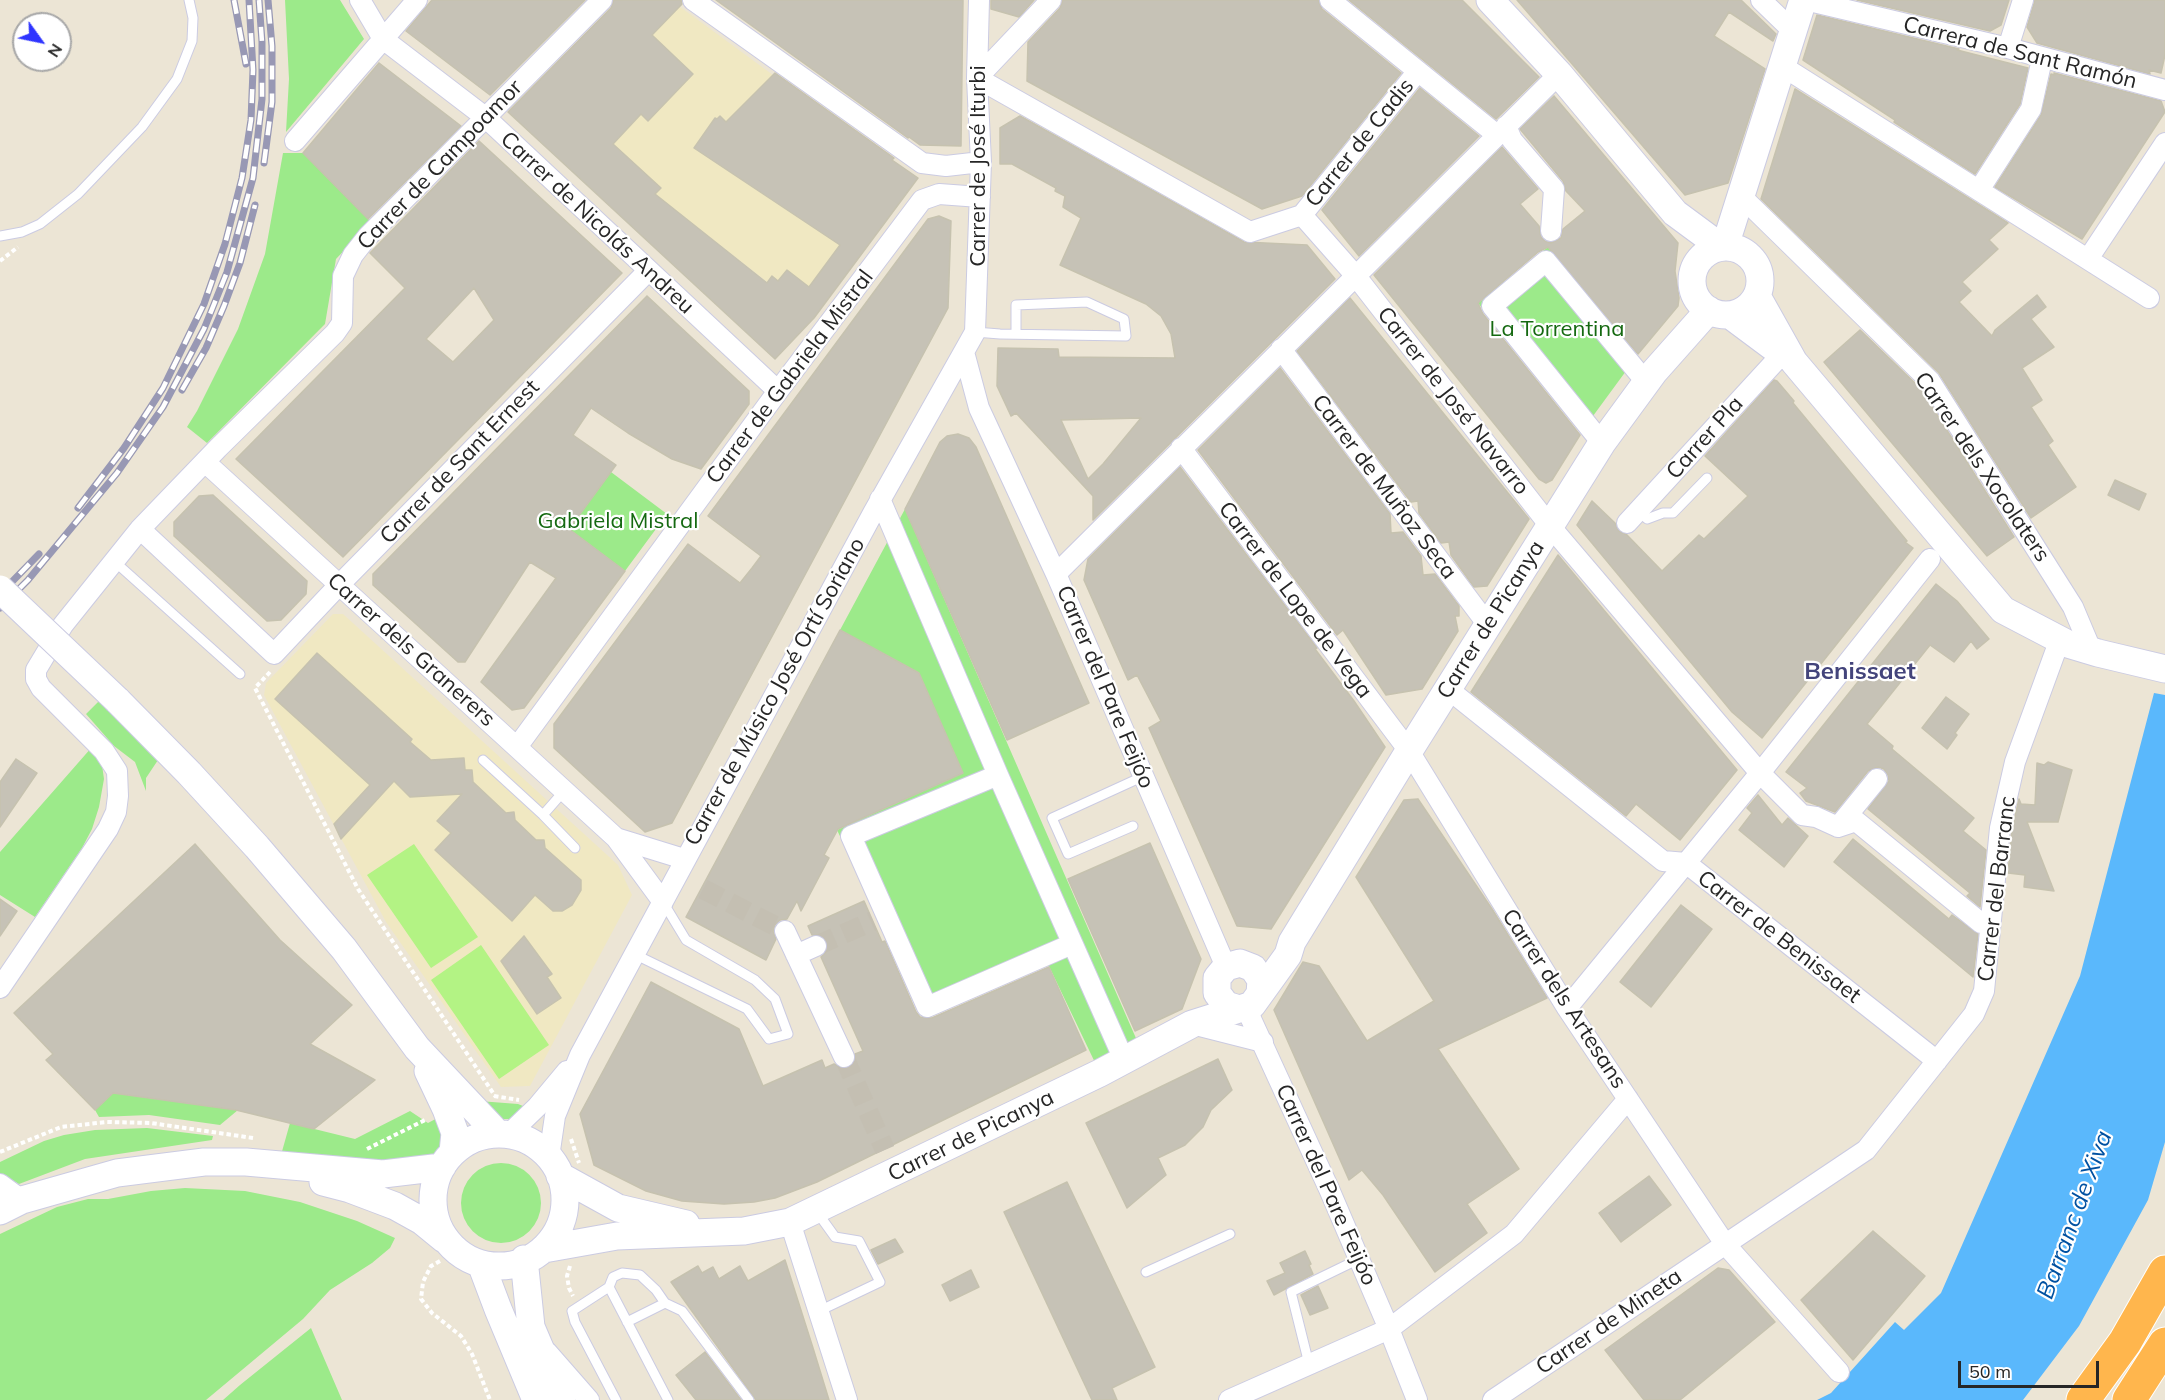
<!DOCTYPE html>
<meta charset="utf-8">
<style>
body{margin:0}
#map{position:relative;width:2165px;height:1400px;overflow:hidden;background:#ece5d5;font-family:Mulish,sans-serif}
canvas{display:block}
.north{position:absolute;left:12px;top:12px;width:60px;height:60px;box-sizing:border-box;background:#fff;border:2px solid #a8a8a8;border-radius:50%;rotate:123deg;font-size:16px;font-weight:700;line-height:24px;text-align:center;color:#262626}
.north::after{content:'';display:block;margin:auto;width:21px;height:27px;background:#2f35ff;clip-path:polygon(50% 0,100% 100%,50% 72%,0 100%)}
.scale{position:absolute;left:1958px;top:1361px;width:141px;height:27px;box-sizing:border-box;border:3px solid #262626;border-top:0;padding-left:8px;font-size:18px;line-height:21px;white-space:nowrap;color:#262626;-webkit-text-stroke:4px #fff;paint-order:stroke}
</style>
<div id="map">
<canvas width="2165" height="1400"></canvas>
<div class="north">N</div>
<div class="scale">50 m</div>
</div>
<script>
const ctx = document.querySelector('canvas').getContext('2d');
ctx.lineJoin = 'round';
function fillPath(path, color) { ctx.fillStyle = color; ctx.fill(path, 'evenodd'); }
const toPath = rows => new Path2D(rows.map(r => 'M' + r).join(''));
function trace(path, color, width, dash) { ctx.strokeStyle = color; ctx.lineWidth = width; ctx.lineCap = dash ? 'butt' : 'round'; ctx.setLineDash(dash || []); ctx.stroke(path); }
function write(font, color, halo, rows, align = 'center') {
  ctx.font = font + ' Mulish,sans-serif'; ctx.lineWidth = 4.5; ctx.setLineDash([]); ctx.textBaseline = 'middle'; ctx.strokeStyle = halo; ctx.fillStyle = color; for (const [text, x, y, turn = 0] of rows) {
    ctx.save(); ctx.translate(x, y); ctx.rotate((+turn || 0) * Math.PI / 180); ctx.textAlign = isNaN(turn) ? turn : align; if (halo) ctx.strokeText(text, 0, 0); ctx.fillText(text, 0, 0); ctx.restore();
  }
}
const education = toPath([
 [679,6,773,75,734,115,872,240,813,318,655,194,660,187,612,145,628,127,590,100],
 [333,614,343,614,618,865,632,895,530,1086,501,1087,386,922,264,695,266,683]
]);
const green = toPath([
 [285,0,340,0,364,39,286,132,289,79],
 [283,153,303,153,371,222,336,259,325,324,207,443,187,427,197,411,238,329,265,254],
 [1548,247,1637,356,1582,431,1478,303],
 [611,472,667,514,625,571,569,529],
 [905,509,1142,1052,1100,1073,1046,960,923,1014,890,939,837,830,963,773,919,673,840,630],
 [99,701,158,760,146,778,146,791,135,762,114,746,86,714],
 [92,747,102,765,104,779,99,807,92,829,82,848,35,917,0,895,0,852],
 [113,1093,238,1110,220,1125,149,1115,99,1117,95,1110],
 [479,1101,518,1104,523,1106,524,1108,514,1119,501,1119],
 [410,1111,428,1123,443,1115,440,1152,431,1158,399,1162,281,1155,290,1123,355,1139],
 [147,1128,213,1136,212,1140,85,1159,19,1184,0,1173,0,1162,44,1141,64,1135,95,1130],
 '461 1203a40 40 0 1 1 80 0a40 40 0 1 1-80 0Z',
 [185,1188,245,1191,300,1202,357,1221,395,1238,390,1248,372,1263,330,1290,303,1319,206,1400,0,1400,0,1234,57,1207,88,1199,108,1199,151,1191],
 [311,1328,342,1400,223,1400,240,1385]
]);
const pitch = toPath([
 [414,844,478,937,431,968,367,875],
 [481,945,549,1045,499,1079,431,980]
]);
const water = toPath([
 [2154,693,2165,695,2165,1142,2148,1200,2079,1326,2023,1400,1817,1400,1831,1393,1895,1322,1904,1330,1941,1293,2080,976]
]);
const building = toPath([
 [432,0,585,0,490,95,406,31,432,0],
 [614,0,681,0,682,4,652,35,693,74,648,121,641,114,613,144,661,188,655,194,767,283,772,276,778,281,787,270,809,287,840,245,694,148,715,118,717,119,720,116,726,122,775,73,894,158,892,160,918,178,814,318,775,359,508,112,611,8,614,0],
 [716,0,963,0,961,146,920,145,909,137,908,138,716,0],
 [991,0,1034,0,1019,17,991,9,991,0],
 [1063,0,1318,0,1322,9,1401,73,1302,196,1262,209,1027,81,1028,42,1060,8,1063,0],
 [1349,0,1462,0,1539,77,1496,119,1349,0],
 [1517,0,1741,0,1776,34,1773,41,1729,12,1714,36,1765,69,1728,183,1685,195,1517,0],
 [1857,0,2009,0,2001,25,1990,31,1857,0],
 [2035,0,2165,0,2165,55,2161,73,2149,70,2150,74,2037,43,2027,27,2035,0],
 [1817,15,1959,49,1957,50,2028,68,2020,104,1975,174,1894,122,1895,120,1803,60,1817,15],
 [379,63,461,126,368,219,303,153,379,63],
 [2054,73,2161,101,2165,112,2082,239,1995,187,2041,115,2051,74,2055,75,2054,73],
 [1420,88,1479,136,1359,256,1322,210,1420,88],
 [1795,89,2008,223,1989,240,1998,249,1962,282,1971,291,1959,302,1992,336,1995,330,2037,295,2046,307,2031,319,2054,347,2022,368,2042,400,2031,407,2053,441,2048,445,2076,487,2031,518,1939,373,1761,199,1795,89],
 [1554,96,1678,243,1675,271,1679,298,1678,306,1638,354,1548,247,1538,252,1478,303,1483,314,1580,435,1552,480,1546,483,1539,479,1374,275,1502,147,1538,189,1520,204,1539,226,1541,237,1545,241,1551,243,1561,238,1563,229,1585,211,1566,191,1563,181,1520,129,1554,96],
 [1020,116,1244,242,1307,245,1335,279,1093,520,1093,496,1016,413,1011,416,997,386,998,348,1058,349,1059,357,1175,358,1171,334,1161,316,1146,304,1060,265,1081,218,1063,207,1065,196,1055,191,1056,188,1012,164,1000,164,1000,128,1020,116],
 [1141,418,1103,464,1088,479,1061,420,1141,418],
 [479,141,622,273,343,557,236,459,405,288,370,253,479,141],
 [474,288,494,320,453,362,426,339,474,288],
 [939,216,951,221,948,308,672,823,645,832,554,748,554,724,688,544,740,583,752,568,761,556,708,516,928,219,939,216],
 [647,296,749,391,749,404,701,469,672,459,628,433,591,408,573,435,616,465,569,529,625,571,524,708,512,710,481,682,556,578,530,562,465,662,458,662,373,585,373,574,647,296],
 [1350,298,1529,519,1487,586,1474,587,1451,555,1449,542,1441,543,1419,513,1418,501,1411,502,1297,351,1350,298],
 [1860,330,1921,389,2014,537,1987,556,1824,362,1860,330],
 [1280,368,1390,514,1391,533,1403,532,1421,556,1423,575,1435,574,1459,606,1459,616,1455,616,1458,631,1422,689,1386,695,1343,630,1337,635,1198,450,1280,368],
 [1774,380,1777,381,1794,401,1793,403,1907,541,1905,542,1913,548,1762,738,1732,712,1577,525,1592,501,1615,523,1619,531,1627,535,1662,571,1699,535,1704,539,1748,496,1705,456,1774,380],
 [958,434,969,438,976,447,1089,703,1007,740,905,509,940,442,947,436,958,434],
 [1180,467,1317,648,1315,649,1354,701,1385,747,1271,929,1237,926,1149,728,1161,721,1137,675,1128,680,1084,580,1088,559,1180,467],
 [2115,480,2146,494,2139,510,2108,495,2115,480],
 [213,495,307,581,306,594,281,620,267,621,174,536,174,522,199,496,213,495],
 [1558,555,1737,770,1680,840,1636,804,1626,816,1471,692,1558,555],
 [1936,584,1957,601,1989,639,1977,649,1971,641,1954,662,1930,645,1867,724,1893,746,1892,749,1974,818,1963,831,1986,850,1980,907,1967,896,1970,893,1868,809,1889,781,1888,775,1884,769,1878,767,1868,771,1835,812,1806,801,1800,793,1807,788,1786,772,1936,584],
 [840,630,919,673,963,773,838,829,824,855,829,858,801,911,797,901,787,919,780,920,775,925,773,931,776,939,766,960,686,917,840,630],
 [317,653,412,739,410,742,431,760,464,758,465,770,472,770,473,782,506,813,514,812,515,820,536,840,544,840,545,848,581,880,581,890,572,905,562,911,553,911,535,895,512,921,435,850,451,833,437,821,462,794,410,797,394,781,341,839,334,824,370,785,275,699,317,653],
 [1946,697,1969,714,1955,733,1957,735,1947,749,1922,728,1946,697],
 [16,759,37,773,0,827,0,782,16,759],
 [2048,762,2072,770,2058,822,2027,822,2054,891,2024,887,2025,875,2008,873,2012,830,2019,799,2021,804,2035,805,2037,763,2044,765,2048,762],
 [1758,795,1782,825,1788,818,1808,836,1784,867,1739,830,1752,813,1747,808,1758,795],
 [1418,799,1492,909,1547,998,1438,1049,1519,1169,1467,1204,1487,1233,1435,1272,1383,1195,1362,1170,1349,1180,1274,1010,1303,962,1319,966,1367,1041,1434,1001,1356,877,1404,800,1418,799],
 [1853,839,1949,919,1952,915,1978,934,1973,977,1834,862,1853,839],
 [1150,843,1201,959,1182,1009,1135,1031,1068,879,1150,843],
 [195,844,280,940,352,1005,310,1044,375,1080,314,1129,236,1110,113,1093,95,1110,46,1060,53,1054,14,1013,195,844],
 [0,899,17,911,0,936,0,899],
 [864,901,882,942,885,941,916,1012,920,1017,932,1018,1049,967,1086,1050,817,1182,775,1198,754,1202,724,1204,682,1201,646,1191,594,1165,580,1114,651,982,739,1029,763,1086,822,1060,825,1068,834,1064,844,1069,853,1064,855,1054,863,1051,821,957,826,952,827,942,822,936,812,935,808,926,864,901],
 [1681,905,1712,929,1651,1007,1620,982,1681,905],
 [524,936,552,974,547,977,561,998,537,1014,501,961,524,936],
 [1218,1059,1232,1090,1211,1110,1203,1127,1185,1145,1158,1158,1166,1175,1127,1208,1086,1123,1218,1059],
 [1649,1176,1671,1205,1621,1242,1599,1213,1649,1176],
 [1067,1182,1155,1367,1112,1388,1117,1400,1092,1400,1004,1212,1067,1182],
 [1873,1231,1925,1276,1853,1360,1801,1300,1873,1231],
 [895,1239,903,1252,878,1264,871,1250,895,1239],
 [1305,1251,1311,1264,1309,1265,1313,1274,1274,1295,1267,1281,1285,1273,1280,1263,1305,1251],
 [785,1260,813,1348,829,1400,756,1400,671,1282,698,1266,702,1273,713,1267,719,1279,740,1266,748,1281,785,1260],
 [1718,1268,1729,1270,1775,1322,1680,1400,1644,1400,1605,1350,1718,1268],
 [971,1270,979,1287,950,1301,942,1285,971,1270],
 [1318,1286,1328,1308,1310,1315,1301,1295,1318,1286],
 [705,1352,741,1400,696,1400,676,1375,705,1352]
]);
const streetTunnel = toPath([
 [703,889,785,931],
 [816,946,873,921],
 [844,1057,885,1150]
]);
const path = toPath([
 [0,261,18,247],
 [270,672,255,688,358,889,495,1096],
 [494,1096,519,1100],
 [571,1139,579,1163],
 [367,1149,427,1119],
 [0,1152,61,1127,107,1122,151,1123,253,1138],
 [440,1261,431,1266,423,1282,421,1299,432,1313,461,1336,472,1354,490,1400],
 [570,1266,567,1276,569,1288,573,1296]
]);
const lane = toPath([
 [0,236,22,232,40,224,78,194,142,127,177,79,192,41,193,18,189,0],
 [975,332,1000,334,1126,336,1124,319,1087,302,1016,305,1016,334],
 [1638,511,1647,519,1663,513,1673,513,1707,478],
 [114,561,240,674],
 [483,760,543,815,575,848],
 [543,815,564,791],
 [1133,826,1068,854,1052,818,1144,776],
 [634,954,747,1009,769,1039,788,1034,775,999,755,980,686,940,663,902],
 [817,1212,835,1237,859,1241,880,1282,819,1311],
 [1146,1272,1230,1234],
 [609,1287,613,1277,622,1273,640,1275,656,1290,665,1303,627,1322],
 [665,1303,682,1311,749,1400],
 [1309,1364,1291,1292,1359,1259],
 [616,1400,575,1322,572,1311,609,1287,668,1400]
]);
const street = toPath([
 [360,0,383,39,485,117,778,391],
 [693,0,922,163,946,166,981,162],
 [1051,0,977,78,1250,232,1302,215,1355,275,1550,526,1760,773,1802,815,1816,817,1838,827,1856,821,1981,923],
 [1330,0,1497,135],
 [1761,0,1793,31],
 [1805,0,2008,48,2165,90],
 [2008,48,2023,0],
 [1782,66,2149,298],
 [1506,126,1512,140,1554,189,1551,231],
 [295,141,417,0],
 [1979,190,2031,109,2042,59],
 [1745,200,1930,381,2073,607,2092,652],
 [1302,215,1418,71],
 [2088,259,2165,143],
 [1281,349,1488,625],
 [964,352,979,408,1056,574,1226,967],
 [1602,443,1492,306,1546,261,1646,382],
 [1181,448,1409,751,1567,1008,1725,1244,1839,1372],
 [205,462,616,838,663,902],
 [880,499,998,775,1124,1060],
 [1627,523,1782,354],
 [140,529,274,654,339,585,648,271],
 [1056,574,1559,74],
 [1448,689,1663,861,1686,863,1937,1061],
 [517,747,778,391,922,200,939,194,980,197],
 [998,775,851,836,927,1007,1072,944],
 [1838,827,1877,779],
 [616,838,684,859],
 [785,931,844,1057],
 [796,955,816,946],
 [0,988,108,829,116,812,118,796,117,771,104,751,41,688,36,679,36,670,63,625,140,529,218,448,335,333,342,323,343,276,353,255,368,236,602,0],
 [1246,1008,1329,1189,1389,1329,1417,1400],
 [1567,1008,1760,773,1930,559],
 [1192,1024,1263,1042],
 [509,1134,537,1107,567,1071],
 [549,1157,555,1116,580,1055,873,513,975,332,981,162,977,78,979,0],
 [0,1184,22,1200],
 [790,1222,847,1400],
 [547,1352,589,1400],
 [1229,1400,1389,1329,1514,1234,1628,1099],
 [1493,1400,1866,1150,1974,1014,1984,991,2000,828,2015,762,2060,639]
]);
const secondary = toPath([
 [1490,0,1559,74,1675,213,1721,247],
 [1725,246,1803,0],
 '1692 281a34 34 0 1 1 68 0a34 34 0 1 1-68 0Z',
 [1757,296,1794,362,2003,610,2068,644,2098,653,2165,669],
 [1730,315,1785,356],
 [117,700,189,773,257,847,344,949,417,1048,497,1133],
 [1239,1009,1226,1005,1217,993,1217,978,1226,967,1240,963,1253,968,1261,980,1260,994],
 [428,1071,446,1109,455,1133,453,1152],
 '433 1200a66 66 0 1 1 132 0a66 66 0 1 1-132 0Z',
 [560,1176,618,1208,686,1224],
 [323,1182,350,1189,395,1206,422,1221,444,1239],
 [0,1211,22,1200,117,1173,204,1162,246,1162,383,1174,442,1167],
 [544,1249,617,1236,744,1231,790,1222,1100,1073,1192,1024,1252,1005,1288,955,1292,942,1409,751,1602,443,1654,372,1709,310],
 [524,1259,531,1327,562,1400],
 [481,1264,498,1309,536,1400]
]);
const highway = toPath([
 [2083,1400,2125,1342,2165,1272],
 [2129,1400,2165,1344]
]);
const rail = toPath([
 [234,0,246,64],
 [264,163,272,102,272,46,268,0],
 [182,390,206,348,224,306,240,263,255,205],
 [78,508,124,448,163,388,204,304,225,244,242,178,251,120,253,70,249,0],
 [0,594,39,554],
 [0,608,28,580,117,473,163,407,204,329,227,272,253,178,262,99,262,42,259,0]
]);
const secondaryBridge = toPath([
 [0,589,117,700]
]);
const streetNames = [
 ["Carrera de Sant Ramón",2020,53,14],
 ["Carrer de Cadis",1360,143,-51],
 ["Carrer de Campoamor",440,165,-46],
 ["Carrer de José Iturbi",978,166,-90],
 ["Carrer de Nicolás Andreu",597,223,43],
 ["Carrer de Gabriela Mistral",790,377,-53],
 ["Carrer de José Navarro",1453,401,52],
 ["Carrer Pla",1705,438,-48],
 ["Carrer de Sant Ernest",460,462,-46],
 ["Carrer dels Xocolaters",1982,467,56],
 ["Carrer de Muñoz Seca",1384,487,53],
 ["Carrer de Lope de Vega",1295,600,53],
 ["Carrer de Picanya",1491,620,-58],
 ["Carrer dels Granerers",411,650,42],
 ["Carrer del Pare Feijóo",1105,687,67],
 ["Carrer de Músico José Ortí Soriano",775,692,-61],
 ["Carrer del Barranc",1997,889,-83],
 ["Carrer de Benissaet",1779,937,38],
 ["Carrer dels Artesans",1564,999,57],
 ["Carrer de Picanya",971,1136,-26],
 ["Carrer del Pare Feijóo",1326,1185,66],
 ["Carrer de Mineta",1609,1322,-34]
];
const parkNames = [
 ["La Torrentina",1557,329],
 ["Gabriela Mistral",618,521]
];
const neighbourhoodNames = [
 ["Benissaet",1860,672]
];
const waterNames = [
 ["Barranc de Xiva",2075,1215,-70]
];
fillPath(education, '#f0e8c2');
fillPath(green, '#9cea8a');
fillPath(pitch, '#b3f384');
fillPath(water, '#5ab8fc');
fillPath(building, '#c6c2b6');
trace(building, '#c6c2af', 1.5);
trace(streetTunnel, '#c4bfb2', 20, [20, 10]);
trace(lane, '#cbcbe2', 11);
trace(street, '#cbcbe2', 22);
trace(secondary, '#cbcbe2', 29);
trace(highway, '#fff', 35);
trace(path, '#fff', 4, [4.5, 3]);
trace(lane, '#fff', 9);
trace(street, '#fff', 20);
trace(secondary, '#fff', 27);
trace(highway, '#ffb64d', 33);
trace(rail, '#9898b4', 7);
trace(rail, '#fff', 4.5, [14]);
trace(secondaryBridge, '#cbcbe2', 29, []);
trace(secondaryBridge, '#fff', 27);
write('22px', '#262626', '#fff', streetNames);
write('22px', '#156911', '#fff', parkNames);
write('bold 24px', '#43447b', '#fff', neighbourhoodNames);
write('italic 24px', '#0051a1', '#fff', waterNames);
</script>
